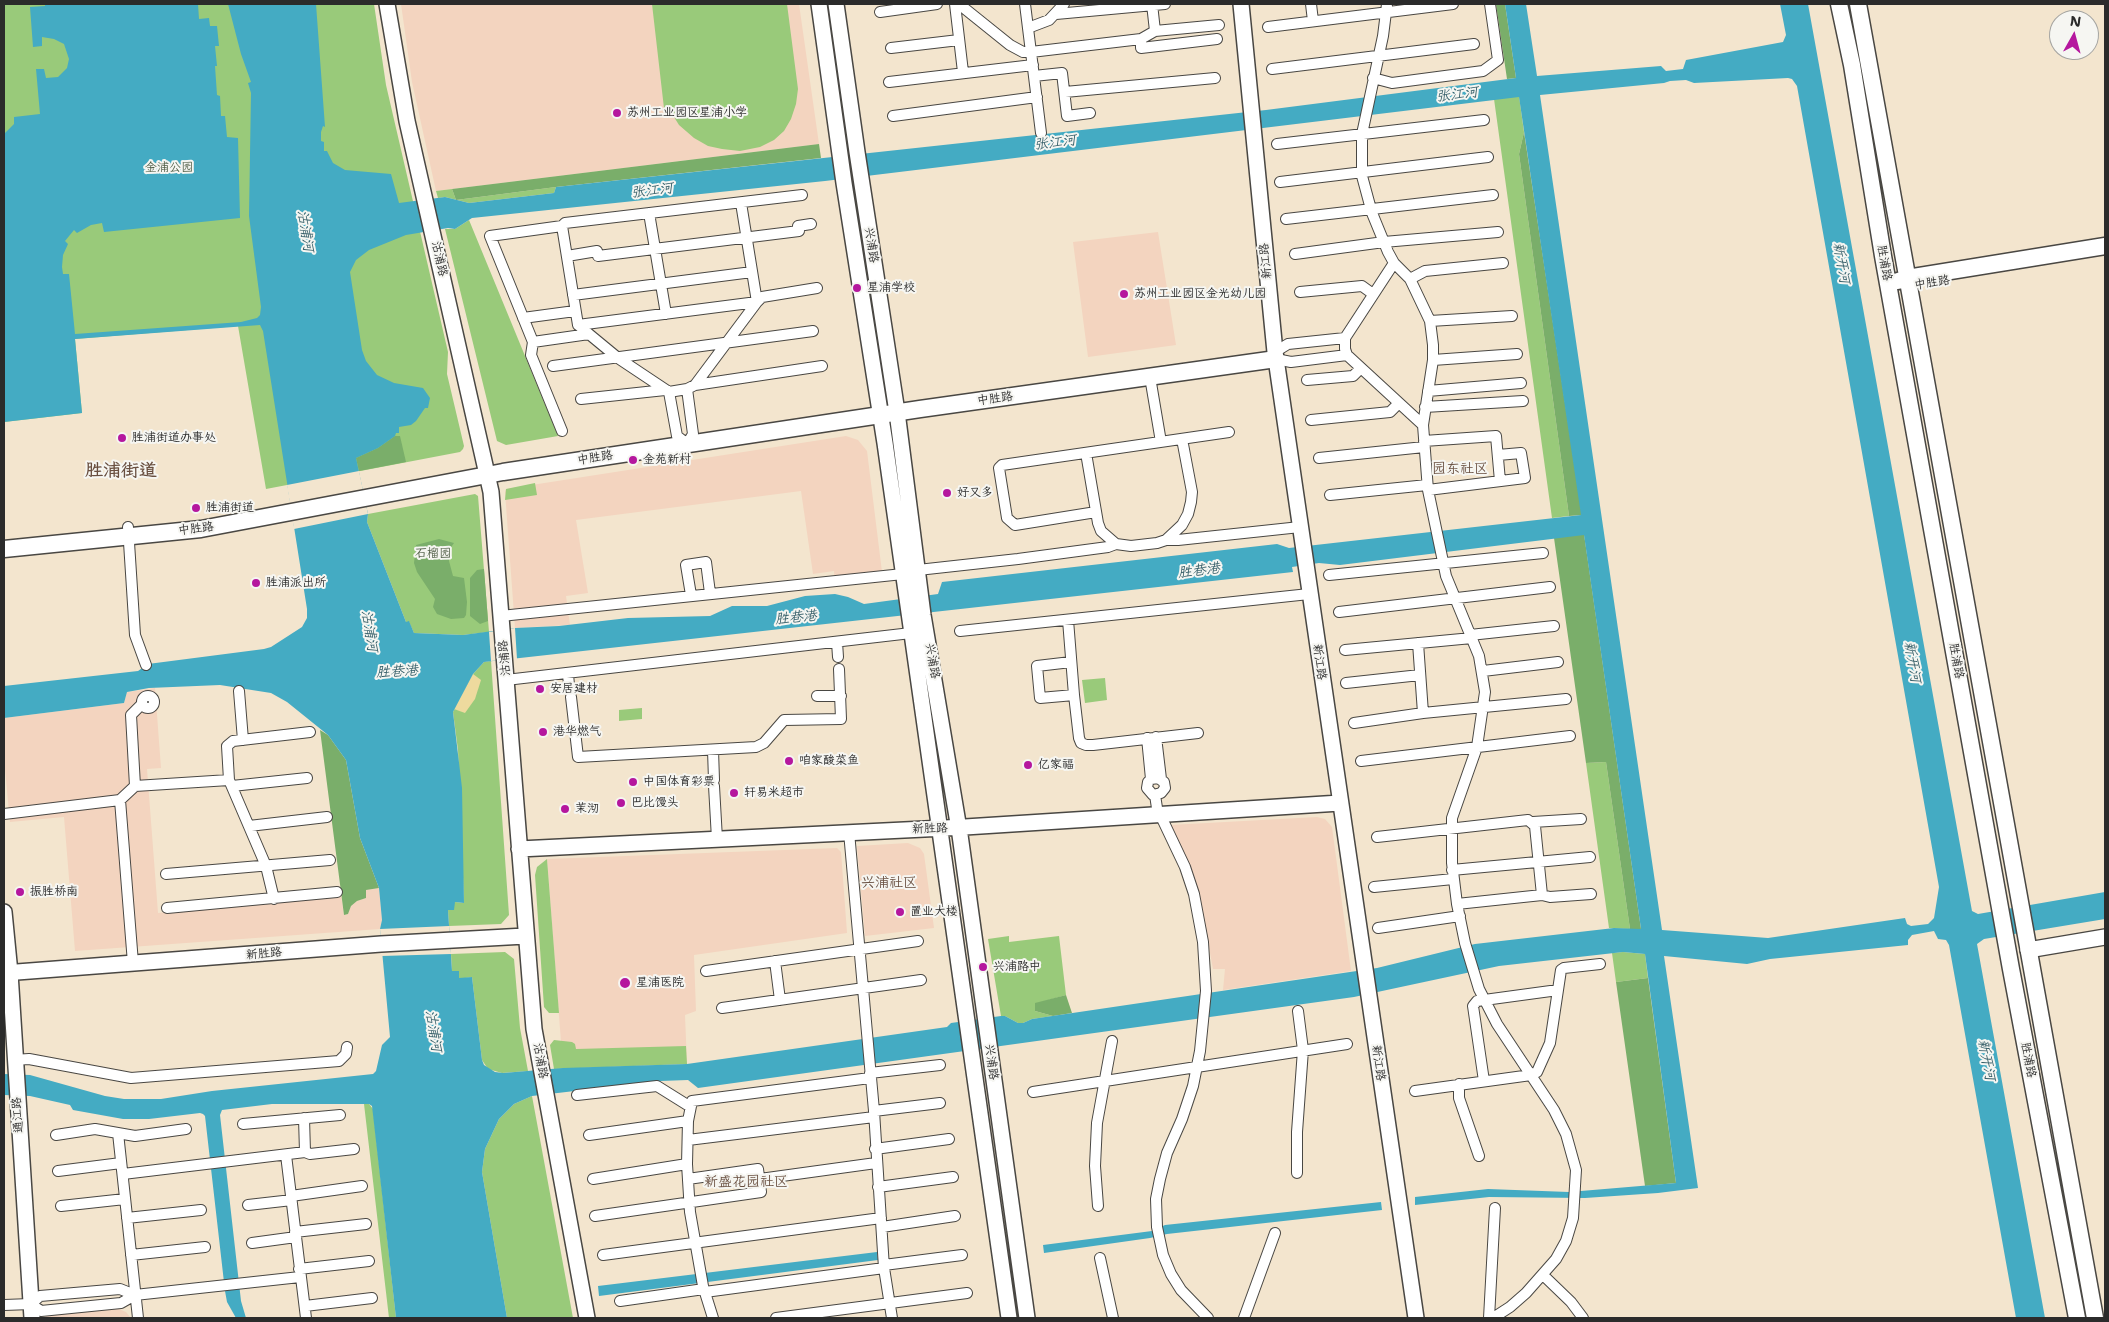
<!DOCTYPE html>
<meta charset="utf-8">
<style>
body{margin:0}
#map{position:relative;width:2109px;height:1322px;overflow:hidden;background:#f3e5ce;font-family:"Shantell Sans",sans-serif}
canvas{display:block}
.frame{position:absolute;inset:0;border:5px solid #2b2b2b;pointer-events:none}
.north{position:absolute;left:2049px;top:10px;width:50px;height:50px;box-sizing:border-box;background:#f6f6f2;border:1px solid #a5a5a2;border-radius:50%;rotate:7deg;font-size:14px;font-weight:700;line-height:20px;text-align:center;color:#2b2b2b}
.north::after{content:'';display:block;margin:auto;width:18px;height:22px;background:#b5179e;clip-path:polygon(50% 0,100% 100%,50% 72%,0 100%)}
</style>
<div id="map">
<canvas width="2109" height="1322"></canvas>
<div class="frame"></div>
<div class="north">N</div>
</div>
<script>
const ctx = document.querySelector('canvas').getContext('2d');
ctx.lineJoin = 'round';
function fillPath(path, color) { ctx.fillStyle = color; ctx.fill(path, 'evenodd'); }
const toPath = rows => new Path2D(rows.map(r => 'M' + r).join(''));
function trace(path, color, width, dash) { ctx.strokeStyle = color; ctx.lineWidth = width; ctx.lineCap = dash ? 'butt' : 'round'; ctx.setLineDash(dash || []); ctx.stroke(path); }
function write(font, color, halo, rows, align = 'center') {
  ctx.font = font + ' "Shantell Sans","LXGW WenKai TC",sans-serif'; ctx.lineWidth = 4; ctx.setLineDash([]); ctx.textBaseline = 'middle'; ctx.strokeStyle = halo; ctx.fillStyle = color; for (const [text, x, y, turn = 0] of rows) {
    ctx.save(); ctx.translate(x, y); ctx.rotate((+turn || 0) * Math.PI / 180); ctx.textAlign = isNaN(turn) ? turn : align; if (halo) ctx.strokeText(text, 0, 0); ctx.fillText(text, 0, 0); ctx.restore();
  }
}
const built = toPath([
 [401,4,799,4,819,144,436,191,412,82],
 [1158,232,1176,345,1088,357,1073,242],
 [846,436,858,440,867,451,883,580,835,585,834,571,813,574,801,491,576,520,588,593,566,596,570,625,515,628,505,492,506,489],
 [155,688,161,768,147,769,158,913,341,895,344,915,348,914,351,906,357,901,366,898,365,890,379,888,382,920,380,929,75,951,64,817,10,822,4,759,4,718,124,703,127,692],
 [1317,817,1325,819,1332,827,1351,971,1223,990,1225,969,1213,969,1200,899,1190,865,1170,825],
 [908,843,920,848,924,854,934,928,865,936,857,846],
 [837,848,841,852,847,933,694,955,696,1011,685,1015,687,1064,563,1068,547,859],
 [119,1309,126,1312,131,1318,46,1318,46,1316]
]);
const green = toPath([
 [4,4,374,4,386,85,448,352,447,374,464,446,463,449,460,452,266,489,238,326,75,339,82,413,4,422],
 [652,4,787,4,798,89,796,104,791,119,784,131,774,140,760,147,740,151,722,149,708,146,694,138,679,125,674,117,665,117],
 [1519,96,1524,132,1519,154,1569,516,1552,518,1494,99],
 [556,187,554,193,469,203,445,197,438,198,436,191,452,189,456,200],
 [469,220,558,436,506,445,497,441,445,229,455,229],
 [535,483,537,495,505,500,506,489],
 [475,494,478,496,489,632,463,635,414,633,409,622,406,622,367,522,368,514],
 [491,661,509,915,501,924,449,926,448,910,455,902,464,903,458,750,453,712,473,674,484,662],
 [1105,678,1107,700,1085,703,1082,680],
 [642,708,642,719,619,721,619,710],
 [1606,762,1630,929,1609,928,1586,763],
 [547,859,559,1013,549,1013,544,1007,535,875,537,867],
 [1009,936,1009,942,1059,936,1066,995,1035,1004,1035,1011,1053,1016,1032,1019,1023,1023,1018,1023,1005,1016,1001,1016,988,939],
 [505,952,514,959,520,1028,528,1071,502,1073,488,1069,482,1060,472,977,459,979,452,971,451,954],
 [1623,952,1645,954,1648,978,1616,982,1612,953],
 [554,1040,572,1042,575,1044,576,1049,686,1046,687,1064,554,1069,550,1045],
 [532,1096,573,1318,507,1318,482,1172,485,1149,499,1119,514,1104],
 [364,1104,369,1104,373,1109,396,1318,389,1318]
]);
const forest = toPath([
 [1496,4,1505,4,1516,78,1507,79],
 [1524,132,1582,515,1569,516,1519,154],
 [819,144,821,158,556,187,456,200,452,189],
 [395,436,400,436,406,462,359,471,356,458,378,448],
 [1584,534,1641,929,1630,929,1606,762,1586,763,1554,538],
 [439,539,454,543,449,550,449,561,453,576,464,578,467,602,466,615,464,618,451,619,437,614,433,607,435,599,417,572,414,563,416,545],
 [484,569,488,621,480,624,470,616,470,578,477,570],
 [320,730,328,735,346,760,360,838,379,888,366,890,366,898,357,901,351,906,348,914,344,915],
 [1648,978,1676,1183,1645,1186,1616,982],
 [1066,995,1072,1013,1053,1016,1035,1011,1035,1003]
]);
const sand = toPath([
 [473,674,481,680,475,699,465,713,454,709]
]);
const water = toPath([
 [45,4,198,4,199,19,209,18,210,26,217,26,219,46,215,46,217,66,215,66,217,95,220,96,221,116,225,116,227,137,238,138,240,218,104,232,102,223,91,225,77,233,74,230,65,241,68,244,63,255,62,267,63,274,69,274,75,334,241,322,257,318,260,315,261,307,249,216,251,93,248,83,251,82,241,54,228,4,316,4,325,127,323,126,321,132,321,141,324,142,324,151,327,151,333,163,345,170,391,174,399,203,445,197,469,203,554,193,556,187,1266,110,1516,78,1505,4,1526,4,1537,76,1661,66,1666,71,1683,69,1686,60,1783,42,1786,35,1780,4,1808,4,1972,911,1978,914,2105,892,2105,919,1984,939,1977,944,2045,1318,2016,1318,1949,945,1946,940,1938,939,1934,931,1912,935,1908,940,1908,945,1770,959,1747,964,1664,956,1698,1188,1658,1193,1585,1198,1489,1197,1415,1205,1415,1197,1488,1189,1569,1192,1676,1183,1645,954,1623,952,1499,966,1354,997,698,1088,688,1080,660,1081,532,1096,514,1104,499,1119,485,1149,482,1172,507,1318,396,1318,372,1106,369,1104,272,1104,222,1110,220,1115,241,1301,246,1318,236,1318,227,1302,225,1291,205,1116,203,1114,200,1113,149,1119,123,1119,73,1110,70,1105,30,1096,4,1095,4,1074,30,1075,105,1096,124,1099,161,1099,212,1091,373,1074,376,1071,382,1045,390,1037,380,929,382,920,379,888,360,838,346,760,328,735,287,702,271,693,220,685,149,688,127,692,124,703,4,718,4,686,138,671,148,664,264,649,271,647,302,627,307,618,307,609,263,331,260,325,75,339,82,413,4,422,4,134,14,124,14,117,40,114,36,69,44,69,46,78,58,77,67,68,69,59,64,44,54,39,42,37,42,46,33,47,30,7,45,6],
 [1788,78,1792,79,1797,86,1939,887,1934,918,1928,924,1911,926,1907,924,1905,918,1768,938,1662,930,1540,95,1664,83,1670,81,1686,80,1694,83],
 [1519,97,1581,515,1289,548,1277,544,942,582,938,594,864,604,848,597,835,594,805,596,767,606,732,606,710,616,628,618,559,626,515,628,463,635,414,633,409,621,406,622,367,522,368,514,356,458,378,448,395,436,396,433,399,433,399,427,411,425,416,421,425,408,428,408,430,398,423,388,394,383,377,375,366,361,362,350,350,272,356,260,369,250,406,235,448,228,455,229,472,218,825,181],
 [1584,535,1641,929,1614,928,1475,944,1377,968,1032,1019,1023,1023,1018,1023,1005,1016,1001,1016,951,1023,947,1027,687,1064,563,1068,503,1073,495,1072,484,1065,482,1060,472,977,459,978,459,971,452,971,448,910,454,910,455,902,464,903,462,788,453,712,473,674,484,662,1293,572,1292,567,1319,563,1340,565],
 [1381,1202,1382,1210,1167,1234,1150,1238,1044,1253,1043,1245,1152,1231,1165,1225],
 [877,1252,878,1260,599,1296,598,1286]
]);
const pier = toPath([
 [359,471,368,514,294,529,287,485],
 [515,628,517,659,491,661,489,632],
 [449,926,451,954,382,956,380,929]
]);
const street = toPath([
 [955,4,963,72],
 [959,4,1010,45,1023,52,1031,52,1141,39,1155,31,1219,25],
 [1025,4,1041,133],
 [1152,4,1155,31],
 [1311,4,1313,21],
 [1387,4,1383,36,1362,134,1362,176,1372,213,1388,252,1394,263,1410,279,1430,321,1433,345,1433,360,1423,425,1428,490,1446,576,1479,656,1485,692,1477,747,1452,818,1452,863,1457,904,1465,943,1479,989,1497,1024,1554,1110,1566,1134,1576,1170,1573,1218,1566,1241,1556,1259,1526,1293,1510,1307,1493,1318],
 [880,12,937,4],
 [1056,14,1165,4],
 [1268,27,1453,4],
 [1028,28,1049,20,1064,4],
 [1141,39,1141,48,1217,39],
 [891,48,959,40],
 [1272,69,1474,44],
 [1034,76,1062,73,1067,116,1090,113],
 [1373,78,1392,83,1483,71,1498,60,1490,4],
 [889,82,1033,65],
 [1065,92,1215,78],
 [893,116,1037,97],
 [1277,144,1484,120],
 [1280,182,1488,157],
 [649,213,666,314],
 [1286,219,1493,195],
 [562,226,578,325,618,358,669,392,687,389,695,385,757,302,741,203],
 [1295,254,1384,242,1498,232],
 [567,256,597,251,598,256,799,231,798,226,811,224],
 [1394,263,1345,338,1345,349,1347,355,1423,425],
 [1410,279,1425,271,1503,263],
 [1300,292,1362,286,1373,294],
 [573,295,752,272],
 [523,318,575,311],
 [1430,321,1512,316],
 [578,325,757,302,762,297,817,288],
 [533,342,589,334],
 [1275,352,1288,344,1345,338],
 [1276,359,1291,362,1347,355],
 [1433,360,1517,354],
 [553,366,813,331],
 [1150,377,1161,442],
 [1307,380,1353,376,1361,368],
 [695,385,822,366],
 [1428,391,1521,383],
 [669,392,677,436,687,444,693,434,687,389],
 [581,399,665,390],
 [1425,407,1523,401],
 [1311,420,1390,412,1399,403],
 [562,431,531,355,533,342,490,236,562,226,565,223,802,195],
 [1424,441,1496,436,1500,481],
 [1086,453,1098,523,1101,531,1116,544,1131,546,1157,543,1166,540,1182,525,1188,514,1191,502,1192,492,1182,439],
 [1319,458,1424,447],
 [1428,490,1525,478,1521,453,1498,455],
 [1330,495,1427,485],
 [1096,512,1015,525,1007,518,999,468,1002,465,1229,432],
 [128,527,135,635,146,665],
 [1166,540,1178,540,1300,527],
 [918,570,1018,559,1108,547,1116,544],
 [1329,575,1543,553],
 [691,595,686,565,706,562,710,593],
 [1339,612,1550,587],
 [501,616,903,574],
 [1068,620,1074,695,1079,738,1081,743,1086,745,1093,745,1198,733],
 [960,631,1309,594],
 [1470,635,1554,626],
 [837,642,838,657],
 [1418,643,1423,713],
 [1345,650,1472,638],
 [1071,662,1037,666,1040,698,1074,695],
 [1483,671,1558,662],
 [568,674,569,685],
 [506,680,911,633],
 [1346,683,1420,675],
 [239,691,243,740],
 '142 702a6 6 0 1 1 12 0a6 6 0 1 1-12 0Z',
 [817,696,841,696],
 [571,697,578,757,756,747,764,743,784,720,841,719,839,669],
 [1354,723,1423,713,1566,699],
 [1156,737,1161,779],
 [1147,738,1151,779,1148,782,1147,788,1153,795,1161,793,1165,788,1164,782,1158,778,1151,779],
 [713,750,714,780],
 [1361,761,1570,736],
 [135,786,229,780],
 [232,786,307,778],
 [714,786,717,839],
 [1155,795,1157,808,1185,867,1194,894,1203,942,1206,991,1200,1051,1193,1086,1182,1119,1167,1153,1160,1179,1156,1199,1157,1227,1163,1255,1171,1274,1181,1290,1208,1318],
 [120,800,133,963],
 [4,814,120,800,135,786,131,715,142,704],
 [1533,822,1581,819],
 [249,826,327,817],
 [849,832,874,1111,884,1268,892,1318],
 [1377,837,1528,820,1535,826,1542,895,1550,897,1591,894],
 [1452,870,1590,857],
 [166,874,330,860],
 [1374,887,1453,879],
 [274,899,266,866,229,780,227,746,233,741,310,732],
 [1457,904,1542,895],
 [167,908,337,892],
 [1378,928,1460,916],
 [775,961,780,1000],
 [706,971,918,941],
 [722,1008,921,980],
 [14,1060,29,1059,131,1078,339,1061,346,1054,347,1047],
 [870,1073,940,1065],
 [1484,1081,1473,1006,1477,1001,1558,990],
 [1459,1084,1459,1098,1479,1156],
 [1415,1091,1531,1075,1537,1072,1550,1043,1561,970,1564,968,1600,964],
 [1033,1092,1347,1044],
 [577,1095,657,1086,689,1106],
 [874,1111,940,1103],
 [304,1118,305,1152],
 [243,1124,340,1115],
 [118,1133,138,1318],
 [56,1135,95,1129,135,1136,186,1129],
 [589,1135,688,1121],
 [688,1140,874,1117],
 [875,1149,949,1139],
 [286,1155,306,1318],
 [58,1171,121,1163],
 [1297,1173,1297,1132,1303,1050,1298,1011],
 [123,1174,305,1152,310,1154,354,1149],
 [593,1179,687,1164],
 [760,1179,876,1163],
 [878,1187,953,1177],
 [291,1196,362,1186],
 [248,1205,292,1200],
 [61,1206,125,1199],
 [1098,1206,1095,1166,1097,1123,1112,1041],
 [595,1216,761,1192,758,1169,688,1179],
 [127,1218,201,1210],
 [882,1227,955,1216],
 [295,1232,366,1224],
 [252,1243,296,1237],
 [131,1255,205,1247],
 [603,1255,881,1218],
 [1100,1258,1113,1318],
 [884,1265,962,1255],
 [299,1269,369,1261],
 [1543,1275,1571,1302,1583,1318],
 [705,1292,884,1268],
 [620,1301,704,1289],
 [31,1304,40,1296,120,1289,135,1295],
 [4,1305,31,1304,41,1311,121,1303,135,1295,300,1277],
 [305,1306,372,1298],
 [713,1318,703,1286,690,1212,687,1164,688,1121,692,1101,870,1078],
 [776,1318,967,1293],
 [1244,1318,1275,1233],
 [1489,1318,1495,1208]
]);
const secondary = toPath([
 [387,4,407,121,491,492,534,1029,587,1318],
 [819,4,844,183,885,443,1009,1318],
 [836,4,857,152,897,412,923,615,960,835,1027,1318],
 [1241,4,1275,352,1416,1318],
 [519,849,965,827,1340,803],
 [4,912,10,973,32,1318],
 [2028,950,2105,937],
 [4,973,381,944,525,936]
]);
const primary = toPath([
 [1839,4,1852,65,1883,256,2011,969,2077,1318],
 [1858,4,2095,1318],
 [1898,281,1907,278,2105,246],
 [4,549,201,529,503,472,920,409,1276,359]
]);
const markers = [
 [617,113,5,"#b5179e"],
 [857,288,5,"#b5179e"],
 [1124,294,5,"#b5179e"],
 [122,438,5,"#b5179e"],
 [633,460,5,"#b5179e"],
 [947,493,5,"#b5179e"],
 [196,508,5,"#b5179e"],
 [256,583,5,"#b5179e"],
 [540,689,5,"#b5179e"],
 [543,732,5,"#b5179e"],
 [789,761,5,"#b5179e"],
 [1028,765,5,"#b5179e"],
 [633,782,5,"#b5179e"],
 [734,793,5,"#b5179e"],
 [621,803,5,"#b5179e"],
 [565,809,5,"#b5179e"],
 [20,892,5,"#b5179e"],
 [900,912,5,"#b5179e"],
 [983,967,5,"#b5179e"],
 [625,983,6,"#b5179e"]
];
const poiNames = [
 ["苏州工业园区星浦小学",627,113],
 ["星浦学校",867,288],
 ["苏州工业园区金光幼儿园",1134,294],
 ["胜浦街道办事处",132,438],
 ["金苑新村",643,460],
 ["好又多",957,493],
 ["胜浦街道",206,508],
 ["胜浦派出所",266,583],
 ["安居建材",550,689],
 ["港华燃气",553,732],
 ["咱家酸菜鱼",799,761],
 ["亿家福",1038,765],
 ["中国体育彩票",643,782],
 ["轩易米超市",744,793],
 ["巴比馒头",631,803],
 ["茉沏",575,809],
 ["振胜桥南",30,892],
 ["置业大楼",910,912],
 ["兴浦路中",993,967],
 ["星浦医院",636,983]
];
const parkNames = [
 ["金浦公园",169,168],
 ["石榴园",433,554]
];
const streetNames = [
 ["兴浦路",871,245,81],
 ["沽浦路",439,259,77],
 ["新江路",1266,261,-95],
 ["胜浦路",1884,263,80],
 ["中胜路",1932,283,-9],
 ["中胜路",995,399,-8],
 ["中胜路",595,458,-9],
 ["中胜路",196,529,-7],
 ["沽浦路",505,658,-95],
 ["兴浦路",932,661,80],
 ["胜浦路",1956,661,80],
 ["新江路",1319,662,82],
 ["新胜路",930,829,-2],
 ["新胜路",264,954,-5],
 ["胜浦路",2028,1060,79],
 ["沽浦路",540,1061,80],
 ["兴浦路",991,1062,82],
 ["新江路",1378,1063,82],
 ["通江路",18,1115,-94]
];
const waterNames = [
 ["张江河",1457,95,-7],
 ["张江河",1055,143,-7],
 ["张江河",652,191,-7],
 ["沽浦河",305,231,81],
 ["新开河",1841,263,80],
 ["胜巷港",1199,571,-7],
 ["胜巷港",796,618,-6],
 ["沽浦河",369,631,81],
 ["新开河",1912,662,80],
 ["胜巷港",397,672,-4],
 ["沽浦河",433,1031,81],
 ["新开河",1986,1060,79]
];
const neighbourhoodNames = [
 ["园东社区",1460,469],
 ["兴浦社区",889,883],
 ["新盛花园社区",746,1182]
];
const districtNames = [
 ["胜浦街道",121,471]
];
fillPath(built, '#f3d4bf');
fillPath(green, '#99ca7a');
fillPath(forest, '#7aae6a');
fillPath(sand, '#eeda9e');
fillPath(water, '#44abc3');
fillPath(pier, '#f3e5ce');
trace(street, '#494743', 12);
trace(secondary, '#494743', 18);
trace(primary, '#494743', 19);
trace(street, '#fff', 10);
trace(secondary, '#fff', 15);
trace(primary, '#fff', 16);
for (const [x, y, r, color] of markers) { const dot = new Path2D(); dot.arc(x, y, r, 0, 2 * Math.PI); ctx.fillStyle = color; ctx.fill(dot); trace(dot, '#f6f6f2', 2); }
write('12px', '#2b2b2b', '#f6f6f2', poiNames, 'left');
write('12px', '#4c5b43', '#f6f6f2', parkNames);
write('12px', '#2b2b2b', '#f6f6f2', streetNames);
write('italic 14px', '#355e68', '#f6f6f2', waterNames);
write('14px', '#694f40', '#f6f6f2', neighbourhoodNames);
write('bold 18px', '#694f40', '#f6f6f2', districtNames);
</script>
